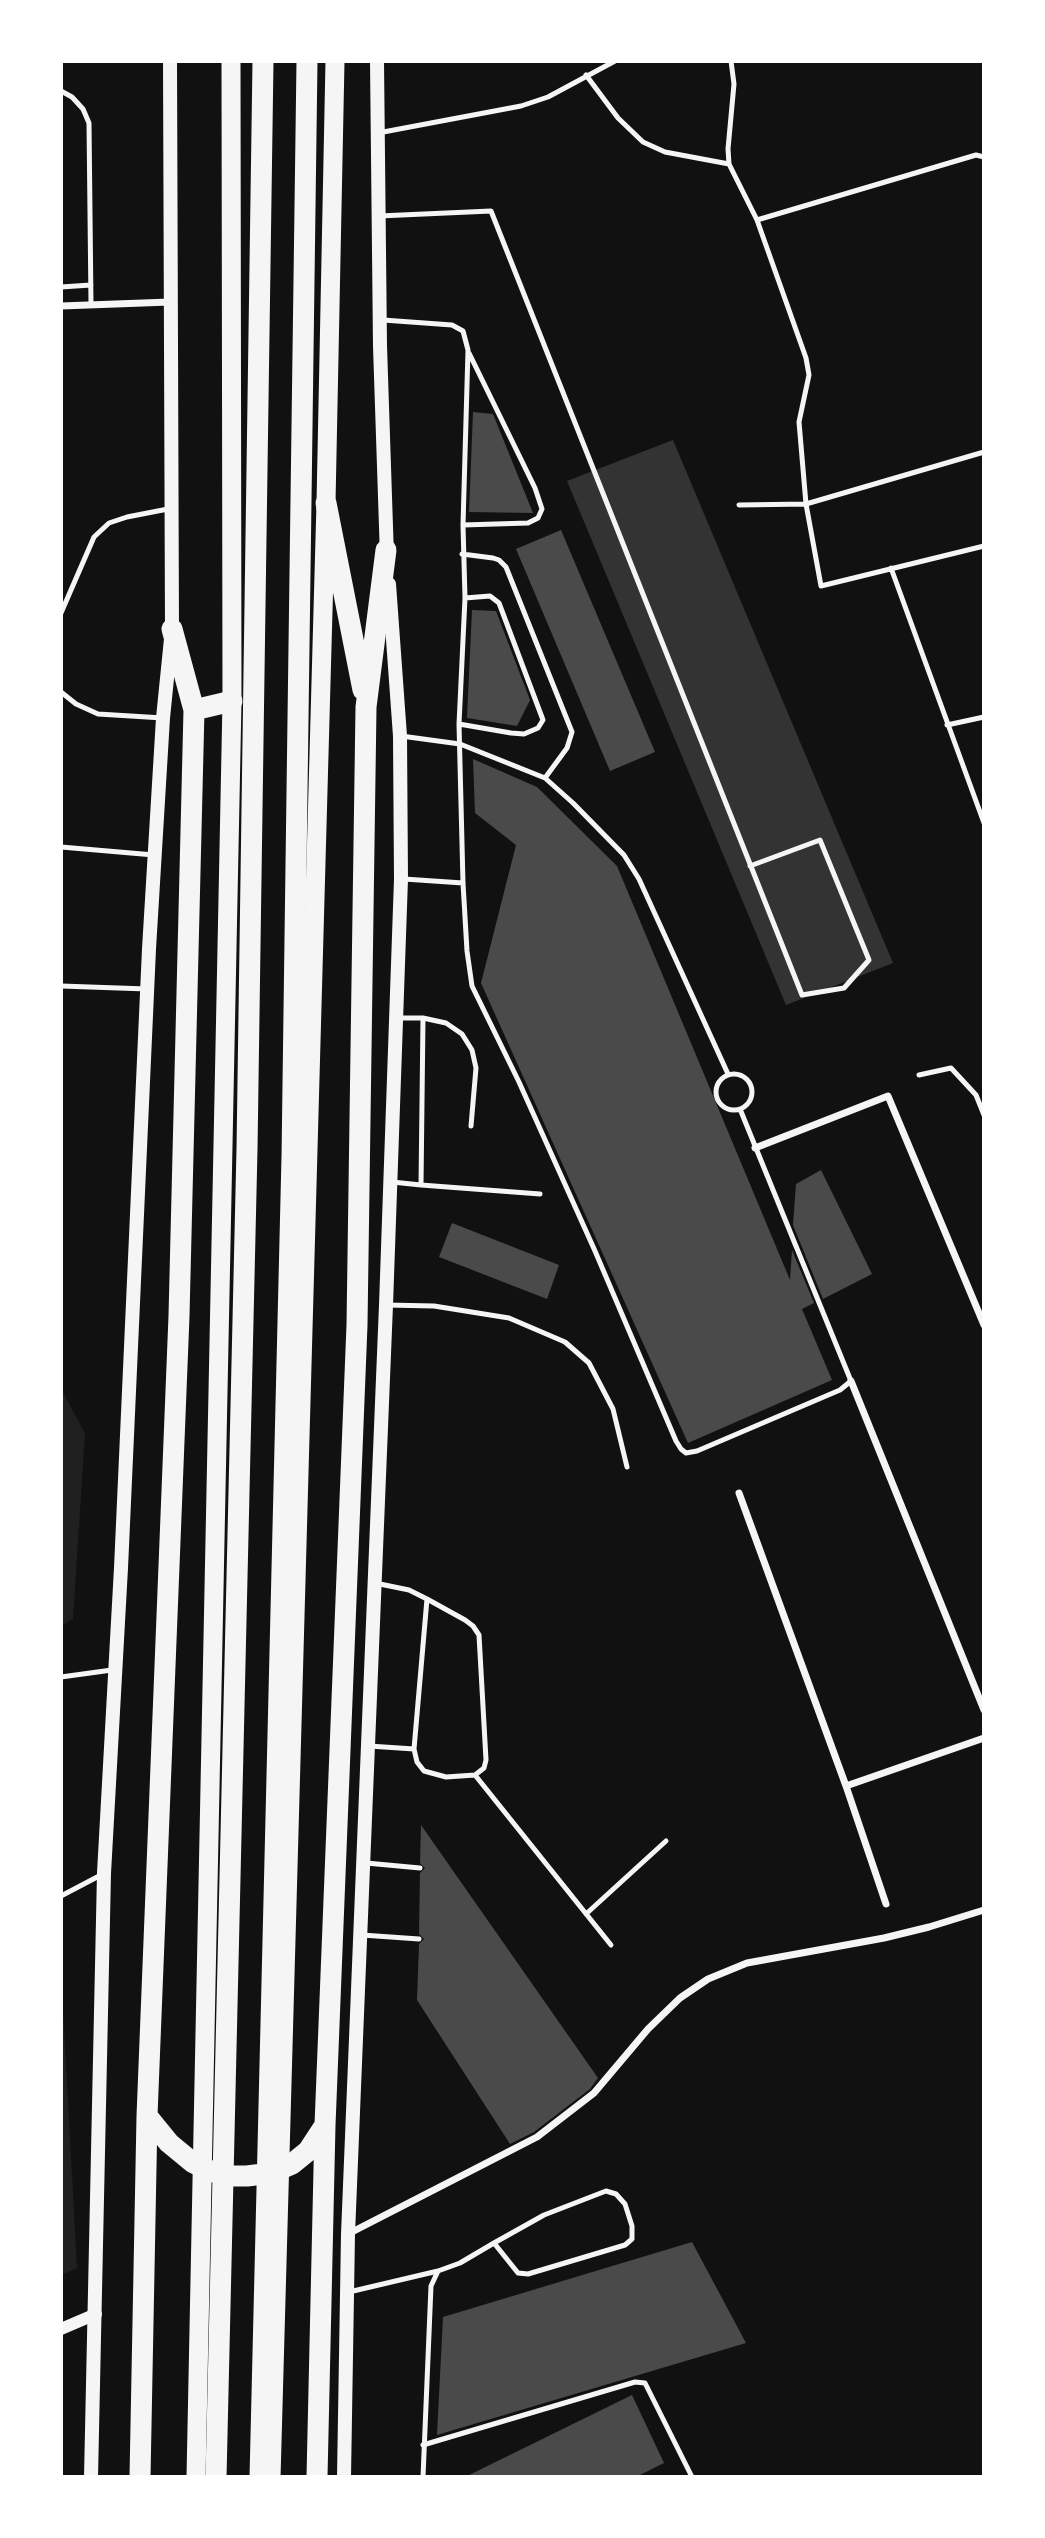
<!DOCTYPE html>
<style>
body{margin:0}
#map{position:relative;width:1045px;height:2538px;overflow:hidden;background:#111;font-family:Ubuntu,sans-serif}
canvas{display:block}
.frame{position:absolute;inset:0;border:63px solid #fff;pointer-events:none}
</style>
<div id="map">
<canvas width="1045" height="2538"></canvas>
<div class="frame"></div>
</div>
<script>
const ctx = document.querySelector('canvas').getContext('2d');
ctx.lineJoin = 'round';
function fillPath(path, color) { ctx.fillStyle = color; ctx.fill(path, 'evenodd'); }
const toPath = rows => new Path2D(rows.map(r => 'M' + r).join(''));
function trace(path, color, width, dash) { ctx.strokeStyle = color; ctx.lineWidth = width; ctx.lineCap = dash ? 'butt' : 'round'; ctx.setLineDash(dash || []); ctx.stroke(path); }
const green = toPath([
 [61,1389,85,1433,73,1619,61,1626],
 [63,2009,77,2268,61,2275,61,2010]
]);
const water = toPath([
 [673,440,893,963,786,1005,567,481]
]);
const building = toPath([
 [473,412,493,414,533,513,469,512],
 [561,530,655,752,610,771,516,549],
 [472,610,496,611,530,700,517,726,467,718],
 [473,759,537,787,617,866,790,1280,792,1250,814,1303,802,1309,832,1380,688,1443,481,983,516,845,475,813],
 [821,1170,872,1274,823,1299,793,1225,796,1184],
 [452,1223,559,1265,547,1299,439,1257],
 [421,1825,598,2078,590,2089,534,2132,510,2144,417,2000,419,1944,424,1939,419,1934,420,1873,425,1868,420,1863],
 [692,2242,746,2343,437,2435,443,2317],
 [632,2395,664,2463,636,2477,465,2477]
]);
const service = toPath([
 [731,61,734,84,728,149,729,164,757,220,806,358,809,375,799,422,806,504,739,505],
 [586,75,618,118,643,142,665,152,729,164],
 [61,91,72,97,83,109,89,123,91,304],
 [378,133,521,106,548,97,615,61],
 [379,216,491,211,802,995,844,988,869,960,820,840,750,866],
 [757,220,976,155,984,157],
 [61,287,91,285],
 [383,320,452,325,463,331,468,350,463,525,465,598,459,724,463,883,467,951,472,986,519,1082,595,1251,676,1441,681,1449,686,1453,697,1451,840,1390,851,1381,740,1109],
 [984,452,806,504,821,586,984,546],
 [463,525,528,523,538,518,542,509,535,488,469,353],
 [462,554,493,558,499,560,506,567,572,732,567,748,545,778],
 [891,568,984,823],
 [61,613,94,537,109,523,127,517,168,509],
 [61,692,76,704,98,714,163,718],
 [459,724,511,733,524,734,538,728,543,720,499,603,490,596,465,598],
 [947,725,984,717],
 [401,736,460,744,545,778,573,803,624,855,639,879,728,1074],
 [61,847,154,855],
 [404,879,463,883],
 [61,986,147,989],
 [397,1018,423,1018,446,1023,462,1034,472,1050,476,1068,471,1126],
 '716 1092a18 18 0 1 1 36 0a18 18 0 1 1-36 0Z',
 [919,1075,951,1068,976,1095,984,1115],
 [392,1182,421,1185,423,1018],
 [421,1185,540,1194],
 [386,1305,434,1306,509,1318,565,1342,589,1363,613,1409,627,1467],
 [375,1583,409,1590,427,1599,465,1620,473,1626,479,1635,486,1760,484,1768,475,1775,446,1777,424,1771,417,1762,414,1749,427,1599],
 [61,1677,112,1670],
 [369,1746,414,1749],
 [475,1775,611,1945],
 [366,1863,420,1868],
 [61,1896,101,1875],
 [586,1914,666,1841],
 [362,1935,419,1939],
 [349,2292,438,2271],
 [423,2445,635,2382,645,2383,692,2477],
 [423,2477,431,2286,438,2271,460,2263,494,2243,544,2215,606,2191,616,2194,625,2204,632,2226,632,2239,625,2245,528,2274,518,2273,494,2243]
]);
const minor = toPath([
 [61,306,170,302],
 [755,1148,888,1096,984,1325],
 [851,1381,984,1710],
 [739,1493,846,1786,886,1904],
 [846,1786,984,1738],
 [348,2234,537,2137,594,2093,648,2029,680,1998,708,1979,747,1963,884,1938,929,1927,984,1910]
]);
const tertiary = toPath([
 [61,2329,96,2314]
]);
const secondary = toPath([
 [377,61,380,346,387,557],
 [91,2477,104,1873,121,1568,149,949,163,718,172,629,170,61],
 [344,2477,348,2234,386,1305,401,879,400,736,389,584]
]);
const trunk = toPath([
 [196,2477,232,701,231,61],
 [271,2477,326,503,335,61]
]);
const motorway = toPath([
 [326,503,363,690],
 [194,710,232,701],
 [147,2116,169,2143,192,2162,210,2171,229,2176,247,2176,271,2173,292,2164,308,2151,325,2125,357,1325,366,707,386,550],
 [140,2477,147,2116,179,1316,194,710,172,629],
 [216,2477,247,1149,263,61],
 [260,2477,292,1157,307,61],
 [317,2477,325,2125]
]);
fillPath(green, '#202020');
fillPath(water, '#333');
fillPath(building, '#4a4a4a');
trace(service, '#f5f5f5', 5);
trace(minor, '#f5f5f5', 7);
trace(tertiary, '#f5f5f5', 12);
trace(secondary, '#f5f5f5', 14);
trace(trunk, '#f5f5f5', 19);
trace(motorway, '#f5f5f5', 21);
</script>
